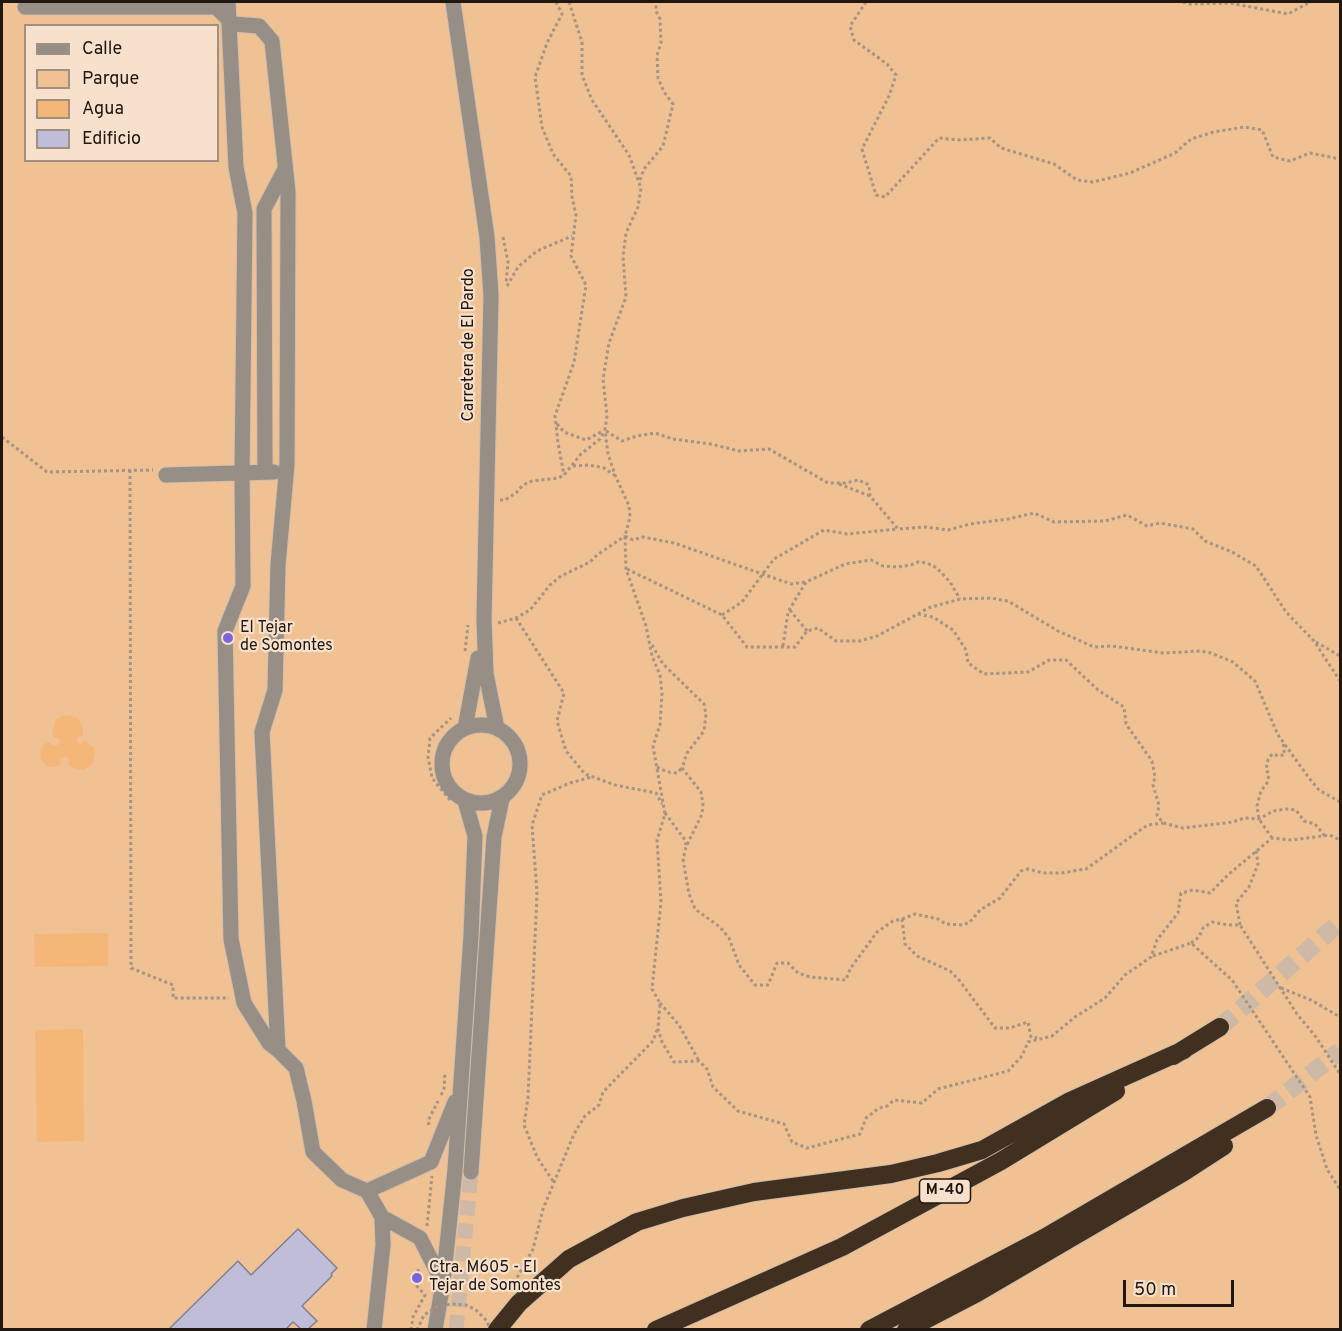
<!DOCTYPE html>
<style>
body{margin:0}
#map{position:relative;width:1342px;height:1331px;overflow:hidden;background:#f8e1cc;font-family:Overpass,sans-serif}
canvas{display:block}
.frame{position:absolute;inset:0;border:3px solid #1f1710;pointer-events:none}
.legend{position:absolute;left:24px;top:24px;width:195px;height:138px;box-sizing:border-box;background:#f8e1cc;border:2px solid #a19081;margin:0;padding:8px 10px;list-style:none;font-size:18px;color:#1f1710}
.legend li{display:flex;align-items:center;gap:12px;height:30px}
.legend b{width:30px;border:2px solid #a19081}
.scale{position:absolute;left:1123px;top:1280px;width:111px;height:27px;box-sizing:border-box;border:3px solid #1f1710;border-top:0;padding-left:8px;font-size:18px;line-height:21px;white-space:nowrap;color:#1f1710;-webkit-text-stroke:4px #f8e1cc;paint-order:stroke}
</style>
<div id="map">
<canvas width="1342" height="1331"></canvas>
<div class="frame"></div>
<ul class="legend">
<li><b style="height:8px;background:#978e86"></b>Calle</li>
<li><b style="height:16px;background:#f0c192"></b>Parque</li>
<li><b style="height:16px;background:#f5b778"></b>Agua</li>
<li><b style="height:16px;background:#bfbdd8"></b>Edificio</li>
</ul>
<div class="scale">50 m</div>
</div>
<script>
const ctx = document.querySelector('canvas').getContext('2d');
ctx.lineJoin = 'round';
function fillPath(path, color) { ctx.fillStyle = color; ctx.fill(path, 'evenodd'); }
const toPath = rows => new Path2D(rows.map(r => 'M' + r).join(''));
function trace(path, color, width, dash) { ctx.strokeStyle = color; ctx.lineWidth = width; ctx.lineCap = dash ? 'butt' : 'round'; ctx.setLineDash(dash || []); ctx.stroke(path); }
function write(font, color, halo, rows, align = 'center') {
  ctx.font = font + ' Overpass,sans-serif'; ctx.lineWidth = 4.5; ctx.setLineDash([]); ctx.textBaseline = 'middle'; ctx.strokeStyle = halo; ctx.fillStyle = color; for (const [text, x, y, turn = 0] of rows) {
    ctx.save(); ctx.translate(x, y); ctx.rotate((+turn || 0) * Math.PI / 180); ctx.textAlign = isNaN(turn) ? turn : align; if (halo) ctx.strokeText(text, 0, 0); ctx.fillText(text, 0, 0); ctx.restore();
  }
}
const green = toPath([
 [2,2,1340,2,1340,1329,2,1329],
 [26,26,218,26,218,160,26,160]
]);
const water = toPath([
 [68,715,78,718,83,728,83,736,77,737,77,742,81,744,85,741,94,748,95,753,93,763,84,770,73,768,68,764,69,758,65,756,60,759,61,764,54,767,49,767,41,760,40,752,44,744,50,742,51,744,56,746,60,743,59,739,54,737,52,733,56,720,61,716],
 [108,933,108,966,35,967,34,934],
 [83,1029,84,1141,37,1142,35,1030]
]);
const building = toPath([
 [298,1229,337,1268,331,1274,332,1276,302,1306,317,1321,308,1329,301,1329,293,1322,286,1329,169,1329,238,1261,251,1275,298,1229]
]);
const minorTunnel = toPath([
 [456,1330,471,1172]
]);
const highwayTunnel = toPath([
 [1220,1027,1340,922],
 [1267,1108,1340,1051]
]);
const path = toPath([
 [556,2,562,14,547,43,535,77,542,127,553,154,571,176,572,197,576,215,571,256,586,285,574,362,555,416,558,443,564,475],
 [569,2,582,42,582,75,592,100,629,155,641,188,638,207,626,233,623,256,626,297,609,343,603,379,607,416,605,430,608,454,615,475,629,506,630,517,625,536,626,569,646,626,652,656,660,675,662,693,660,725,653,746,665,814,657,840,661,902,652,989,660,1003,658,1029,662,1042,674,1062,699,1061,707,1069,713,1087,738,1111,784,1124,792,1142,807,1148,860,1134,866,1118,879,1108,887,1106,894,1100,922,1103,938,1089,1008,1071,1022,1056,1028,1042,1052,1036,1075,1017,1105,998,1125,975,1151,957,1157,940,1178,913,1181,893,1193,890,1210,893,1229,874,1272,838,1291,840,1330,835,1340,840],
 [866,2,850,26,854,40,887,64,896,75,889,96,862,149,876,195,885,197,939,138,960,140,990,138,1001,148,1054,164,1077,180,1093,182,1130,173,1175,153,1191,139,1214,132,1244,127,1262,130,1273,157,1290,161,1310,153,1340,159],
 [1183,2,1189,4,1230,3,1288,14,1310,2],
 [640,180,644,169,663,146,673,104,664,92,658,78,657,55,661,43,660,19,656,11,656,2],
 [503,237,508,262,506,284],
 [507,286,518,267,537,251,572,236],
 [557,424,564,432,586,440,603,431],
 [606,431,622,441,637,436,655,433,673,439,711,444,739,451,769,449,828,483,846,483,858,480,869,485,870,496,898,529,926,527,948,530,970,524,1008,519,1034,513,1054,522,1105,521,1127,515,1147,526,1160,523,1193,529,1205,541,1232,552,1256,566,1286,612,1314,641,1340,681],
 [2,437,47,472,153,470],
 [573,466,589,465,604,468,614,475],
 [130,470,131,968,173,985,173,998,229,998],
 [839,484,870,496],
 [500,500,505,500,516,493,523,485,532,481,558,478,564,475,581,454,600,439,604,432],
 [625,536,633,540,643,537,674,543,791,584,806,582],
 [627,569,722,615,747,647,795,647,807,631,818,628,836,641,860,641,877,636,918,614,933,617,953,630,966,650,968,663,984,674,1028,672,1049,660,1066,660,1098,690,1124,707,1126,724,1152,761,1155,777,1153,785,1159,805,1157,815,1163,823,1183,828,1233,822,1244,818,1259,819,1273,811,1286,809,1296,810,1304,821,1315,824,1325,836],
 [790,610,807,631],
 [918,614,928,608,960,599,991,598,1008,601,1058,631,1094,647,1112,646,1163,653,1200,651,1211,653,1233,662,1255,681,1278,735,1309,778,1319,790,1340,802],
 [722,615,742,602,774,559,824,530,847,534,898,529],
 [516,618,564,693,557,721,566,751,585,774,615,785,656,793,662,804],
 [498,623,516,618,530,610,550,585,561,576,590,562,597,555,625,536],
 [1316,642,1340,656],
 [652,645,663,664,704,704,706,714,704,731,687,753,682,768,701,792,703,804,702,814,686,847,683,859,689,894,695,909,720,927,729,938,739,965,755,985,768,985,777,963,788,963,798,973,810,977,846,980,850,969,877,932,893,921,902,919,905,944,917,956,950,971,959,980,995,1028,1010,1028,1028,1022,1031,1037,1037,1038],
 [783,646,788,612,806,582,845,564,871,560,883,566,898,567,911,565,918,562,927,563,937,568,950,582,960,599],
 [465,651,468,625],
 [657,767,667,772,677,773,682,768],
 [450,800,432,778,428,757,430,738,451,718],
 [665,813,685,840,686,845],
 [1272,838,1259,819,1257,806,1261,791,1267,783,1269,775,1266,769,1268,760,1272,754,1280,756,1285,754,1283,748,1284,743],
 [902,919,915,914,938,919,946,924,963,925,970,922,980,910,1000,898,1021,871,1028,869,1043,873,1061,873,1086,869,1143,828,1148,825,1163,823],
 [1240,925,1236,903,1249,887,1258,864,1256,850],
 [1191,943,1199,937,1203,928,1212,922,1228,925,1240,925,1297,1014,1316,1037,1340,1074],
 [1153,956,1191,943,1232,980,1310,1097,1316,1135,1327,1169,1339,1188,1340,1187],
 [1281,988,1311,1000,1340,1017],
 [660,1003,679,1025,699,1061],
 [441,1095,444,1089,445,1072],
 [429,1125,428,1121,438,1101],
 [553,1181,537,1157,524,1125,528,1098,537,893,532,825,542,795,570,783,592,777],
 [427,1226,432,1176],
 [504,1290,518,1276,533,1249,543,1209,574,1134,585,1116,599,1105,603,1092,653,1041,657,1030],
 [411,1330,413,1317,425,1295,414,1283,419,1268]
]);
const minor = toPath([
 [228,2,236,167,245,213,242,473,243,586,225,631,231,939,244,1003,269,1043,278,1050,296,1068,304,1101,313,1152,342,1180,367,1191,382,1217,383,1245,374,1330],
 [453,2,487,237,491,295,484,619,486,674,497,728],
 [25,7,216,7,233,24,259,26,272,41,288,192,287,464,278,565,275,690,262,732,278,1050],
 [265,472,264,209,285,169],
 [166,475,274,472],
 '442 764a39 39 0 1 1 78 0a39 39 0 1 1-78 0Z',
 [465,728,478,658],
 [471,1172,494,837,502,799],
 [367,1191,431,1162,455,1102],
 [382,1217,420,1238,443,1283],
 [435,1330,443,1283,455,1170,471,936,475,836,465,801]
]);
const highway = toPath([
 [1173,1056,1220,1027],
 [497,1330,519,1303,569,1259,637,1222,683,1208,754,1192,891,1174,938,1163,982,1150,1068,1102,1184,1050],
 [656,1330,842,1247,1001,1161,1116,1091],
 [869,1330,1044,1238,1267,1108],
 [906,1330,977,1293,1184,1172,1224,1146]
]);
const pathBridge = toPath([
 [417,1330,424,1315,438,1306,453,1304,466,1305,476,1310,487,1321,490,1330]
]);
const markers = [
 [228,638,6,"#7b63de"],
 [417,1278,6,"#7b63de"]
];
const shields = [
 [945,1191,51]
];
const shieldNames = [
 ["M-40",945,1191]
];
const streetNames = [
 ["Carretera de El Pardo",470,345,-90]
];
const poiNames = [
 ["El Tejar",240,629],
 ["de Somontes",240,647],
 ["Ctra. M605 - El",429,1269],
 ["Tejar de Somontes",429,1287]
];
fillPath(green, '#f0c192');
fillPath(water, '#f5b778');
fillPath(building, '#bfbdd8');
trace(building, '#7f7e96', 1.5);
trace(minorTunnel, '#cdb9a6', 15, [15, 8]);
trace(highwayTunnel, '#cdb9a6', 18, [18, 9]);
trace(minor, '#d1bdaa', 17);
trace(highway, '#d1bdaa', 20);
trace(path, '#a59384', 3, [3, 3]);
trace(minor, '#978e86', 15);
trace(highway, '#41301f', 18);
trace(pathBridge, '#a59384', 3, [3, 3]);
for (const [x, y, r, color] of markers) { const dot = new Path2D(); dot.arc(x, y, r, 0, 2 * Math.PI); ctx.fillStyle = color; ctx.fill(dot); trace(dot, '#f8e1cc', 2); }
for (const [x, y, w] of shields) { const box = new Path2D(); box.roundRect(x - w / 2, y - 12, w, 24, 4.5); ctx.fillStyle = '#f8e1cc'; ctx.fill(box); trace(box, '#1f1710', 1.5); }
write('bold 15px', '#1f1710', null, shieldNames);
write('16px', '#1f1710', '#f8e1cc', streetNames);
write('16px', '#1f1710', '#f8e1cc', poiNames, 'left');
</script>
